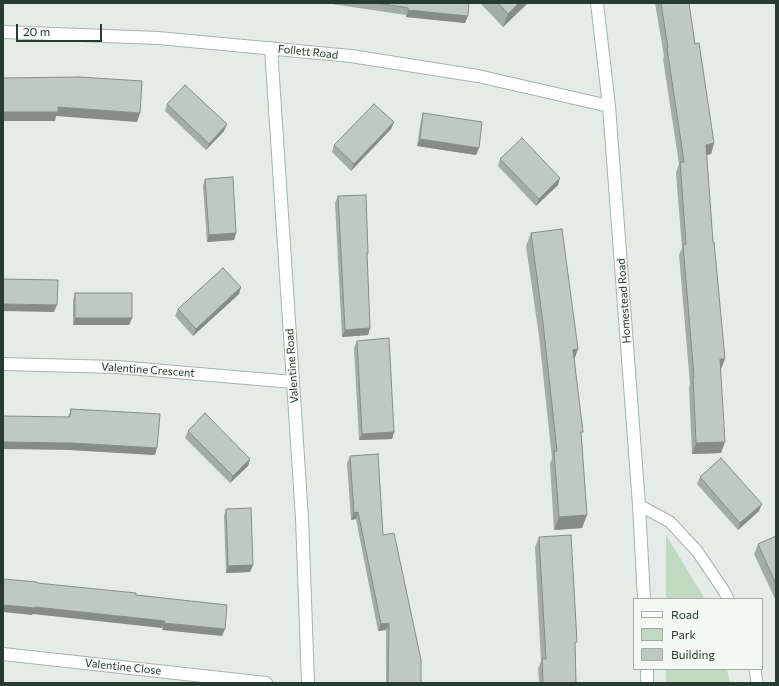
<!DOCTYPE html>
<style>
body{margin:0}
#map{position:relative;width:779px;height:686px;overflow:hidden;background:#e4ece7;font-family:Commissioner,sans-serif}
canvas{display:block}
.frame{position:absolute;inset:0;border:4px solid #263b31;pointer-events:none}
.legend{position:absolute;left:633px;top:598px;width:130px;height:72px;box-sizing:border-box;background:#f4f9f6;border:1px solid #a2ada7;margin:0;padding:5px 7px;list-style:none;font-size:12px;color:#263b31}
.legend li{display:flex;align-items:center;gap:8px;height:20px}
.legend b{width:20px;border:1px solid #a2ada7}
.scale{position:absolute;left:16px;top:24px;width:86px;height:18px;box-sizing:border-box;border:2px solid #263b31;border-top:0;padding-left:5px;font-size:12px;line-height:14px;white-space:nowrap;color:#263b31;-webkit-text-stroke:3px #f4f9f6;paint-order:stroke}
</style>
<div id="map">
<canvas width="779" height="686"></canvas>
<div class="frame"></div>
<ul class="legend">
<li><b style="height:5px;background:#fff"></b>Road</li>
<li><b style="height:11px;background:#c0dac2"></b>Park</li>
<li><b style="height:11px;background:#bdc9c2"></b>Building</li>
</ul>
<div class="scale">20 m</div>
</div>
<script>
const ctx = document.querySelector('canvas').getContext('2d');
ctx.lineJoin = 'round';
function fillPath(path, color) { ctx.fillStyle = color; ctx.fill(path, 'evenodd'); }
const toPath = rows => new Path2D(rows.map(r => 'M' + r).join(''));
function trace(path, color, width, dash) { ctx.strokeStyle = color; ctx.lineWidth = width; ctx.lineCap = dash ? 'butt' : 'round'; ctx.setLineDash(dash || []); ctx.stroke(path); }
function write(font, color, halo, rows, align = 'center') {
  ctx.font = font + ' Commissioner,sans-serif'; ctx.lineWidth = 3; ctx.setLineDash([]); ctx.textBaseline = 'middle'; ctx.strokeStyle = halo; ctx.fillStyle = color; for (const [text, x, y, turn = 0] of rows) {
    ctx.save(); ctx.translate(x, y); ctx.rotate((+turn || 0) * Math.PI / 180); ctx.textAlign = isNaN(turn) ? turn : align; if (halo) ctx.strokeText(text, 0, 0); ctx.fillText(text, 0, 0); ctx.restore();
  }
}
const green = toPath([
 [666,535,705,599,666,599],
 [666,669,727,669,730,683,666,683]
]);
const service = toPath([
 [639,505,670,522,697,551,724,591,728,599],
 [755,669,757,683]
]);
const minor = toPath([
 [597,3,609,106,639,505,644,599],
 [3,32,158,38,351,56,478,76,609,106],
 [271,48,302,518,308,683],
 [3,364,117,367,293,382],
 [3,654,266,683],
 [647,669,647,683]
]);
const wall = toPath([
 [333,3,469,3,465,23,406,17,406,15,332,4],
 [480,3,528,3,503,27],
 [655,3,689,3,695,44,714,143,711,154,706,155,721,369,721,453,692,454,689,388,690,384,679,255,682,248,676,173,679,164,663,59,664,56],
 [167,104,224,131,206,150,165,111],
 [423,113,479,148,476,155,417,146,421,120],
 [394,122,391,129,351,171,332,152,334,145],
 [500,159,558,185,536,206,498,166],
 [205,179,236,233,234,240,207,242,203,186],
 [338,196,368,253,367,256,370,328,368,335,342,337,335,203],
 [531,233,578,349,574,360,581,435,587,515,582,528,554,530,550,464,552,458,539,336,526,246],
 [241,287,239,294,193,336,175,316,178,309],
 [75,293,132,318,129,325,73,325,73,300],
 [357,341,394,432,392,439,359,440,354,348],
 [71,409,155,455,70,450,68,417],
 [188,431,250,459,248,466,230,483,185,438],
 [350,456,383,535,421,683,386,683,386,630,378,631,356,519,351,520,347,463],
 [700,477,759,511,738,530,697,484],
 [226,509,253,565,250,572,226,573,224,516],
 [776,536,776,601,754,554,758,544],
 [539,537,575,646,576,683,539,683,538,669,541,661,535,547]
]);
const shadedWall = toPath([
 [519,3,528,3,503,27,508,14],
 [408,10,468,16,465,23,406,17],
 [58,107,140,113,137,122,56,116,55,121,3,121,3,112],
 [394,122,391,129,351,171,354,164],
 [227,124,224,131,206,150,209,144],
 [420,139,479,148,476,155,417,146],
 [714,143,711,154,702,156,706,145],
 [560,178,558,185,536,206,539,199],
 [236,233,234,240,207,242,209,235],
 [241,287,239,294,193,336,196,329],
 [3,304,57,305,54,312,3,311],
 [75,318,132,318,129,325,73,325],
 [370,328,368,335,342,337,345,330],
 [578,349,573,362,573,350],
 [720,359,725,359,721,369],
 [394,432,392,439,359,440,362,434],
 [3,442,72,443,157,448,155,455,70,450,3,449],
 [725,442,721,453,692,454,696,443],
 [250,459,248,466,230,483,233,476],
 [762,504,759,511,738,530,740,523],
 [358,512,356,519,351,520,354,513],
 [587,515,582,528,554,530,559,517],
 [253,565,250,572,226,573,228,566],
 [3,605,35,607,165,621,162,628,33,614,32,615,3,612],
 [164,623,225,629,222,636,162,630],
 [389,623,386,630,378,631,381,624]
]);
const building = toPath([
 [377,3,469,3,468,16,408,10,408,8,377,3],
 [498,3,519,3,508,14,498,3],
 [661,3,689,3,695,44,699,43,714,143,706,145,713,242,714,242,725,359,720,359,725,442,696,443,693,377,694,377,683,245,686,244,680,162,684,162,667,48,668,48,661,3],
 [79,77,142,81,140,113,58,107,58,112,3,112,3,78,79,77],
 [185,85,227,124,209,144,167,104,185,85],
 [374,104,394,122,354,164,334,145,374,104],
 [423,113,482,122,479,148,420,139,423,113],
 [522,138,560,178,539,199,500,159,522,138],
 [233,177,236,233,209,235,205,179,233,177],
 [366,195,368,253,367,253,370,328,345,330,338,196,366,195],
 [562,229,578,349,573,350,583,432,581,432,587,515,559,517,554,452,557,451,543,323,531,233,562,229],
 [223,268,241,287,196,329,178,309,223,268],
 [3,279,58,280,57,305,3,304,3,279],
 [75,293,132,293,132,318,75,318,75,293],
 [389,338,394,432,362,434,357,341,389,338],
 [71,409,160,414,157,448,72,443,3,442,3,416,70,417,71,409],
 [205,413,250,459,233,476,188,431,205,413],
 [378,454,383,535,394,533,421,660,421,683,388,683,389,623,381,624,358,512,354,513,350,456,378,454],
 [721,458,762,504,740,523,700,477,721,458],
 [251,508,253,565,228,566,226,509,251,508],
 [571,535,577,642,575,642,576,683,543,683,542,659,546,659,539,537,571,535],
 [776,536,776,584,758,544,776,536],
 [3,579,37,582,37,583,136,593,136,595,227,605,225,629,164,623,165,621,35,607,35,608,3,605,3,579]
]);
const streetNames = [
 ["Follett Road",308,52,6],
 ["Homestead Road",624,301,-94],
 ["Valentine Road",292,366,-94],
 ["Valentine Crescent",148,370,4],
 ["Valentine Close",123,667,6]
];
fillPath(green, '#c0dac2');
trace(service, '#a7b3ad', 13);
trace(minor, '#a7b3ad', 14);
trace(service, '#fff', 11);
trace(minor, '#fff', 12);
fillPath(wall, '#a3ada7');
fillPath(shadedWall, '#848d88');
fillPath(building, '#bdc9c2');
trace(building, '#848d88', 1);
write('11px', '#263b31', '#f4f9f6', streetNames);
</script>
